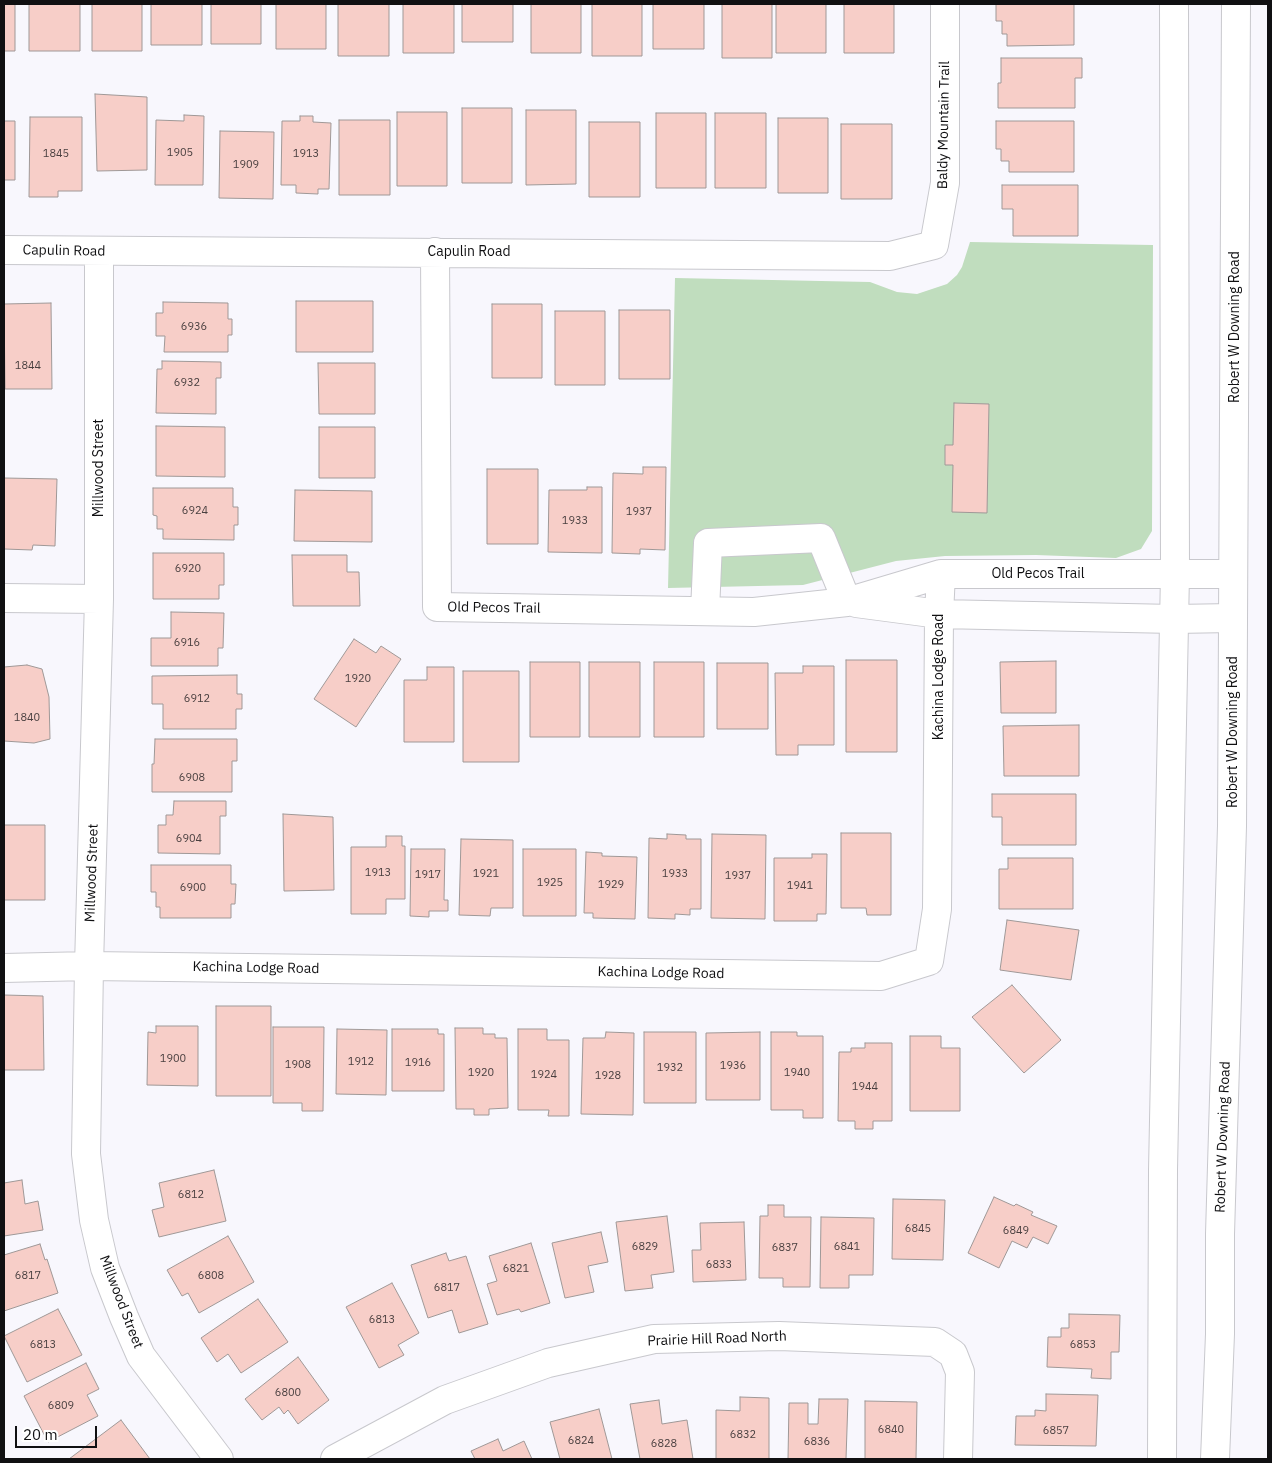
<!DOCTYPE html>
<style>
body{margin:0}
#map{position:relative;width:1272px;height:1463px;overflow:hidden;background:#f8f7fd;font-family:"IBM Plex Sans",sans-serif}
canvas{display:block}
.frame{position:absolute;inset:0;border:5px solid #101012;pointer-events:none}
.scale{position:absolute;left:15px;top:1426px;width:82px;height:22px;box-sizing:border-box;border:2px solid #101012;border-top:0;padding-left:6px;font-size:15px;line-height:18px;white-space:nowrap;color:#101012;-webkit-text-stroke:4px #fff;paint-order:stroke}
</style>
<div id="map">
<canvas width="1272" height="1463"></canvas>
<div class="frame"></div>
<div class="scale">20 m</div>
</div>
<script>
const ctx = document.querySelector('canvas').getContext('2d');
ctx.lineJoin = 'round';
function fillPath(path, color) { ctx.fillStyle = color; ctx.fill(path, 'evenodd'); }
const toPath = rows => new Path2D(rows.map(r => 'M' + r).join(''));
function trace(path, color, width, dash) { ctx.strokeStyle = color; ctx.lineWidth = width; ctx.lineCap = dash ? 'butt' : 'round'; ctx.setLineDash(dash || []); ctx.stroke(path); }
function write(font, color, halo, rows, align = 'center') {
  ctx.font = font + ' "IBM Plex Sans",sans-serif'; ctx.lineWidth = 4.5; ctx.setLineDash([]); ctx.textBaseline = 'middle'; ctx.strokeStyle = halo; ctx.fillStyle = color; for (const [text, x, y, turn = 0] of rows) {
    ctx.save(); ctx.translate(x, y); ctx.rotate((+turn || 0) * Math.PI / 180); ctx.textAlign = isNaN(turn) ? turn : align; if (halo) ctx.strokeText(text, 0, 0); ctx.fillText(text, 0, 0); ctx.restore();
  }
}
const green = toPath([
 [970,242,1153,245,1152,531,1141,549,1116,558,1036,555,945,556,896,561,803,585,668,588,675,278,870,282,897,292,917,294,947,284,957,275,962,267]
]);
const building = toPath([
 [4,4,15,4,15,51,4,51,4,4],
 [29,4,80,4,80,51,29,51,29,4],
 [92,4,142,4,142,51,92,51,92,4],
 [151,4,202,4,202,45,151,45,151,4],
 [211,4,261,4,261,44,211,44,211,4],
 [276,4,326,4,326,49,276,49,276,4],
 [338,4,389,4,389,56,338,56,338,4],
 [403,4,454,4,454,53,403,53,403,4],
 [462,4,513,4,513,42,462,42,462,4],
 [531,4,581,4,581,53,531,53,531,4],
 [592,4,642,4,642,56,592,56,592,4],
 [653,4,704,4,704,49,653,49,653,4],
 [722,4,772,4,772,58,722,58,722,4],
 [776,4,826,4,826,53,776,53,776,4],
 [844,4,894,4,894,53,844,53,844,4],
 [996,4,1074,4,1074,45,1007,46,1007,34,1002,34,1002,21,996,21,996,4],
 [1001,58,1082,58,1082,78,1075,78,1075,108,998,108,998,83,1001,83,1001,58],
 [95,94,147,97,147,170,97,171,95,94],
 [462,108,512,108,512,183,462,183,462,108],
 [526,110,576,110,576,184,526,185,526,110],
 [397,112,447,112,447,186,397,186,397,112],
 [656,113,706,113,706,188,656,188,656,113],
 [715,113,766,113,766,188,715,188,715,113],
 [184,115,204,116,203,185,155,185,156,120,184,121,184,115],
 [300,116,313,116,313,122,331,123,329,189,318,189,318,194,296,193,296,185,281,185,282,121,300,121,300,116],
 [30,117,82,117,82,191,58,191,58,197,29,197,30,117],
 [778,118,828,118,828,193,778,193,778,118],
 [339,120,390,120,390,195,339,195,339,120],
 [4,121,15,121,15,180,4,180,4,121],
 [996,121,1074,121,1074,172,1009,172,1009,161,1001,161,1001,149,996,149,996,121],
 [589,122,640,122,640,197,589,197,589,122],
 [841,124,892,124,892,199,841,199,841,124],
 [220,131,274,132,273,199,219,198,220,131],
 [1002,185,1078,185,1078,236,1013,236,1013,209,1002,209,1002,185],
 [296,301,373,301,373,352,296,352,296,301],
 [163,302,228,303,228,319,232,319,232,335,228,335,228,352,164,352,165,336,156,336,156,313,163,313,163,302],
 [51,303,52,389,5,389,4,304,51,303],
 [492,304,542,304,542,378,492,378,492,304],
 [619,310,670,310,670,379,619,379,619,310],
 [555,311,605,311,605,385,555,385,555,311],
 [162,361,221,362,221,378,216,378,216,414,156,413,157,369,162,369,162,361],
 [318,363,375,363,375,414,319,414,318,363],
 [954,403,989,404,987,513,952,512,953,465,945,465,945,445,953,445,954,403],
 [156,426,225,427,225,477,156,476,156,426],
 [319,427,375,427,375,478,319,478,319,427],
 [643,467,666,467,665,550,640,549,640,554,612,553,613,473,643,474,643,467],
 [487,469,538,469,538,544,487,544,487,469],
 [4,478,57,479,55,546,33,545,32,550,4,549,4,478],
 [587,487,602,487,602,553,548,552,549,490,587,490,587,487],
 [153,488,233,488,233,507,238,507,238,525,234,525,234,540,163,539,163,529,157,529,157,516,153,515,153,488],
 [295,490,372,491,372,542,294,541,295,490],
 [153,553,224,553,224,585,219,585,219,599,153,599,153,553],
 [292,555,347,555,347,572,359,572,360,606,293,606,292,555],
 [171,612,224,613,223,648,218,648,218,666,151,666,151,638,171,638,171,612],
 [354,639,376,653,381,646,401,659,356,727,314,699,354,639],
 [846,660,897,660,897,752,846,752,846,660],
 [1056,661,1056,713,1001,713,1000,662,1056,661],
 [530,662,580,662,580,737,530,737,530,662],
 [589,662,640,662,640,737,589,737,589,662],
 [654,662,704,662,704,737,654,737,654,662],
 [717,663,768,663,768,729,717,729,717,663],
 [27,665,42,669,49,697,50,739,34,743,4,741,4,667,27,665],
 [803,666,834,666,834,745,798,745,798,755,776,755,775,673,803,673,803,666],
 [427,667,454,667,454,742,404,742,404,680,427,680,427,667],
 [463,671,519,671,519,762,463,762,463,671],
 [237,675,237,694,242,694,242,709,236,709,236,729,163,729,163,704,152,704,152,676,237,675],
 [1079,725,1079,776,1004,776,1003,726,1079,725],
 [155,739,237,739,237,761,232,761,232,792,152,792,152,764,154,764,155,739],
 [992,794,1076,794,1076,845,1002,845,1002,817,992,817,992,794],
 [174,801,226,801,226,816,220,816,220,854,158,853,158,825,166,825,166,815,173,815,174,801],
 [283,814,333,817,334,890,284,891,283,814],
 [4,825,45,825,45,900,4,900,4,825],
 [841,833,891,833,891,915,867,915,866,908,841,908,841,833],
 [667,834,686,835,686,839,701,839,701,909,690,909,690,915,675,914,675,919,648,918,649,838,667,839,667,834],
 [712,834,766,835,765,919,711,918,712,834],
 [386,836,402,836,402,846,405,846,405,899,386,899,386,914,351,914,351,847,386,847,386,836],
 [461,839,513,840,513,908,491,908,490,916,459,915,461,839],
 [411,849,445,849,444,900,448,900,448,911,429,911,429,917,410,916,411,849],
 [523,849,576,849,576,916,523,916,523,849],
 [586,852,602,853,602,856,637,857,635,919,593,918,593,913,584,913,586,852],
 [812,854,827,854,826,914,817,914,817,921,774,921,774,858,812,858,812,854],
 [1008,858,1073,858,1073,909,999,909,999,869,1008,869,1008,858],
 [151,865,231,865,231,884,236,884,235,904,231,904,231,918,160,918,160,907,156,907,156,892,151,892,151,865],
 [1007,920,1079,930,1071,980,1000,970,1007,920],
 [1012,985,1061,1040,1024,1073,972,1017,1012,985],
 [4,995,43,996,44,1070,4,1070,4,995],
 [216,1006,271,1006,271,1096,216,1096,216,1006],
 [156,1026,198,1026,198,1086,147,1085,148,1032,156,1033,156,1026],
 [273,1027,324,1027,323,1111,302,1111,302,1103,273,1103,273,1027],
 [455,1028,483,1028,483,1034,495,1034,495,1038,507,1038,508,1108,489,1109,489,1115,474,1115,474,1109,456,1109,455,1028],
 [337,1029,387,1030,386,1095,336,1094,337,1029],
 [392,1029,438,1029,438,1034,444,1034,444,1091,392,1091,392,1029],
 [518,1029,547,1029,547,1040,569,1040,569,1116,548,1116,549,1110,518,1110,518,1029],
 [606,1032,634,1033,633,1115,581,1114,583,1038,605,1038,606,1032],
 [644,1032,696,1032,696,1103,644,1103,644,1032],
 [760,1032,760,1100,706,1100,706,1033,760,1032],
 [771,1032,797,1032,797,1036,823,1036,823,1118,803,1118,803,1110,771,1110,771,1032],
 [910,1036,941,1036,941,1048,960,1048,960,1111,910,1111,910,1036],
 [865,1043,892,1043,892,1121,873,1121,873,1129,855,1129,855,1121,838,1121,839,1052,851,1052,851,1048,865,1048,865,1043],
 [214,1170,226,1221,159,1237,152,1210,164,1207,159,1183,214,1170],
 [22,1180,25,1204,38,1201,43,1230,4,1236,4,1183,22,1180],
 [994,1197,1014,1206,1016,1204,1033,1212,1031,1215,1057,1226,1048,1244,1033,1237,1027,1248,1012,1241,999,1268,968,1253,994,1197],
 [893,1199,945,1200,943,1260,892,1259,893,1199],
 [768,1205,784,1205,784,1217,811,1217,810,1287,783,1287,783,1278,759,1278,760,1216,768,1216,768,1205],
 [667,1216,674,1272,651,1275,653,1288,625,1291,616,1222,667,1216],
 [821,1217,874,1218,873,1275,849,1275,849,1288,820,1288,821,1217],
 [744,1222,746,1280,693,1282,692,1250,701,1250,700,1223,744,1222],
 [601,1232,608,1262,588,1266,594,1292,565,1298,552,1243,601,1232],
 [228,1236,254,1282,199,1313,188,1293,182,1296,167,1270,228,1236],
 [531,1243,550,1303,521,1312,519,1309,497,1315,487,1284,497,1281,489,1256,531,1243],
 [40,1244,45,1260,47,1259,58,1293,4,1311,4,1255,40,1244],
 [446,1253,449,1261,466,1256,488,1324,459,1333,452,1310,428,1318,411,1265,446,1253],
 [392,1283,419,1333,398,1345,404,1355,379,1368,346,1307,392,1283],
 [258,1299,288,1342,241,1373,228,1354,217,1362,201,1338,258,1299],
 [58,1309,82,1355,27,1382,4,1336,58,1309],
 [1069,1314,1120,1315,1119,1352,1111,1352,1111,1379,1091,1378,1092,1369,1047,1367,1048,1337,1061,1337,1061,1328,1069,1328,1069,1314],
 [298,1357,329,1400,298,1424,288,1410,284,1414,279,1407,262,1420,245,1399,298,1357],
 [86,1363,99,1389,87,1395,98,1416,48,1442,24,1396,86,1363],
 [1046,1394,1098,1395,1096,1446,1015,1445,1016,1416,1035,1416,1035,1410,1046,1411,1046,1394],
 [740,1397,769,1398,769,1459,716,1459,716,1410,740,1411,740,1397],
 [819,1399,848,1399,846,1459,788,1459,789,1403,808,1403,808,1424,818,1424,819,1399],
 [659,1400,662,1424,687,1420,693,1459,640,1459,630,1404,659,1400],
 [865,1401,917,1402,916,1459,865,1459,865,1401],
 [599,1409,612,1459,560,1459,550,1422,599,1409],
 [121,1420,150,1459,69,1459,121,1420],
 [498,1439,503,1451,524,1441,532,1459,475,1459,471,1451,498,1439]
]);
const minor = toPath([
 [4,250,890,256,934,245,945,183,945,4],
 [99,251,99,599,89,966,86,1154,94,1220,105,1268,124,1317,141,1356,219,1459],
 [435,252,437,607,754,612,847,602,941,574,1233,574],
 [4,598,99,599],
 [856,603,939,614,1174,619,1233,618],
 [705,611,708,543,821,538,847,602],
 [4,968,89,966,881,976,929,961,937,909,939,614,941,574],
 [335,1459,445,1400,548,1363,654,1339,779,1336,935,1342,953,1354,960,1372,958,1459]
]);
const major = toPath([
 [1162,1459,1163,1170,1175,574,1174,4],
 [1215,1459,1220,1334,1220,1234,1232,826,1236,4]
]);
const numberNames = [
 ["1905",180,153],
 ["1845",56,154],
 ["1913",306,154],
 ["1909",246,165],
 ["6936",194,327],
 ["1844",28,366],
 ["6932",187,383],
 ["6924",195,511],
 ["1937",639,512],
 ["1933",575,521],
 ["6920",188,569],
 ["6916",187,643],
 ["1920",358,679],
 ["6912",197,699],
 ["1840",27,718],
 ["6908",192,778],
 ["6904",189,839],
 ["1913",378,873],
 ["1921",486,874],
 ["1933",675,874],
 ["1917",428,875],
 ["1937",738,876],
 ["1925",550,883],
 ["1929",611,885],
 ["1941",800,886],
 ["6900",193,888],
 ["1900",173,1059],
 ["1912",361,1062],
 ["1916",418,1063],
 ["1908",298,1065],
 ["1936",733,1066],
 ["1932",670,1068],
 ["1920",481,1073],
 ["1940",797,1073],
 ["1924",544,1075],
 ["1928",608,1076],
 ["1944",865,1087],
 ["6812",191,1195],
 ["6845",918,1229],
 ["6849",1016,1231],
 ["6829",645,1247],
 ["6841",847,1247],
 ["6837",785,1248],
 ["6833",719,1265],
 ["6821",516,1269],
 ["6817",28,1276],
 ["6808",211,1276],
 ["6817",447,1288],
 ["6813",382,1320],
 ["6813",43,1345],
 ["6853",1083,1345],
 ["6800",288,1393],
 ["6809",61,1406],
 ["6840",891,1430],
 ["6857",1056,1431],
 ["6832",743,1435],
 ["6824",581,1441],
 ["6836",817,1442],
 ["6828",664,1444]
];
const streetNames = [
 ["Baldy Mountain Trail",944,125,-89],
 ["Capulin Road",64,251,1],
 ["Capulin Road",469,252],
 ["Robert W Downing Road",1235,327,-90],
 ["Millwood Street",99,468,-90],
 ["Old Pecos Trail",1038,574],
 ["Old Pecos Trail",494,608,1],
 ["Kachina Lodge Road",939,677,-90],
 ["Robert W Downing Road",1233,732,-90],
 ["Millwood Street",92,873,-88],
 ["Kachina Lodge Road",256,968,1],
 ["Kachina Lodge Road",661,973,1],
 ["Robert W Downing Road",1223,1137,-88],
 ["Millwood Street",121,1302,69],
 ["Prairie Hill Road North",717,1339,-2]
];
fillPath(green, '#c0ddbe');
fillPath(building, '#f7cec8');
trace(building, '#9f9897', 1);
trace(minor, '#c8c8cd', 30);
trace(major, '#c8c8cd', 30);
trace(minor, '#fff', 28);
trace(major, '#fff', 28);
write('11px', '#4a4040', null, numberNames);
write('14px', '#101012', '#fff', streetNames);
</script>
